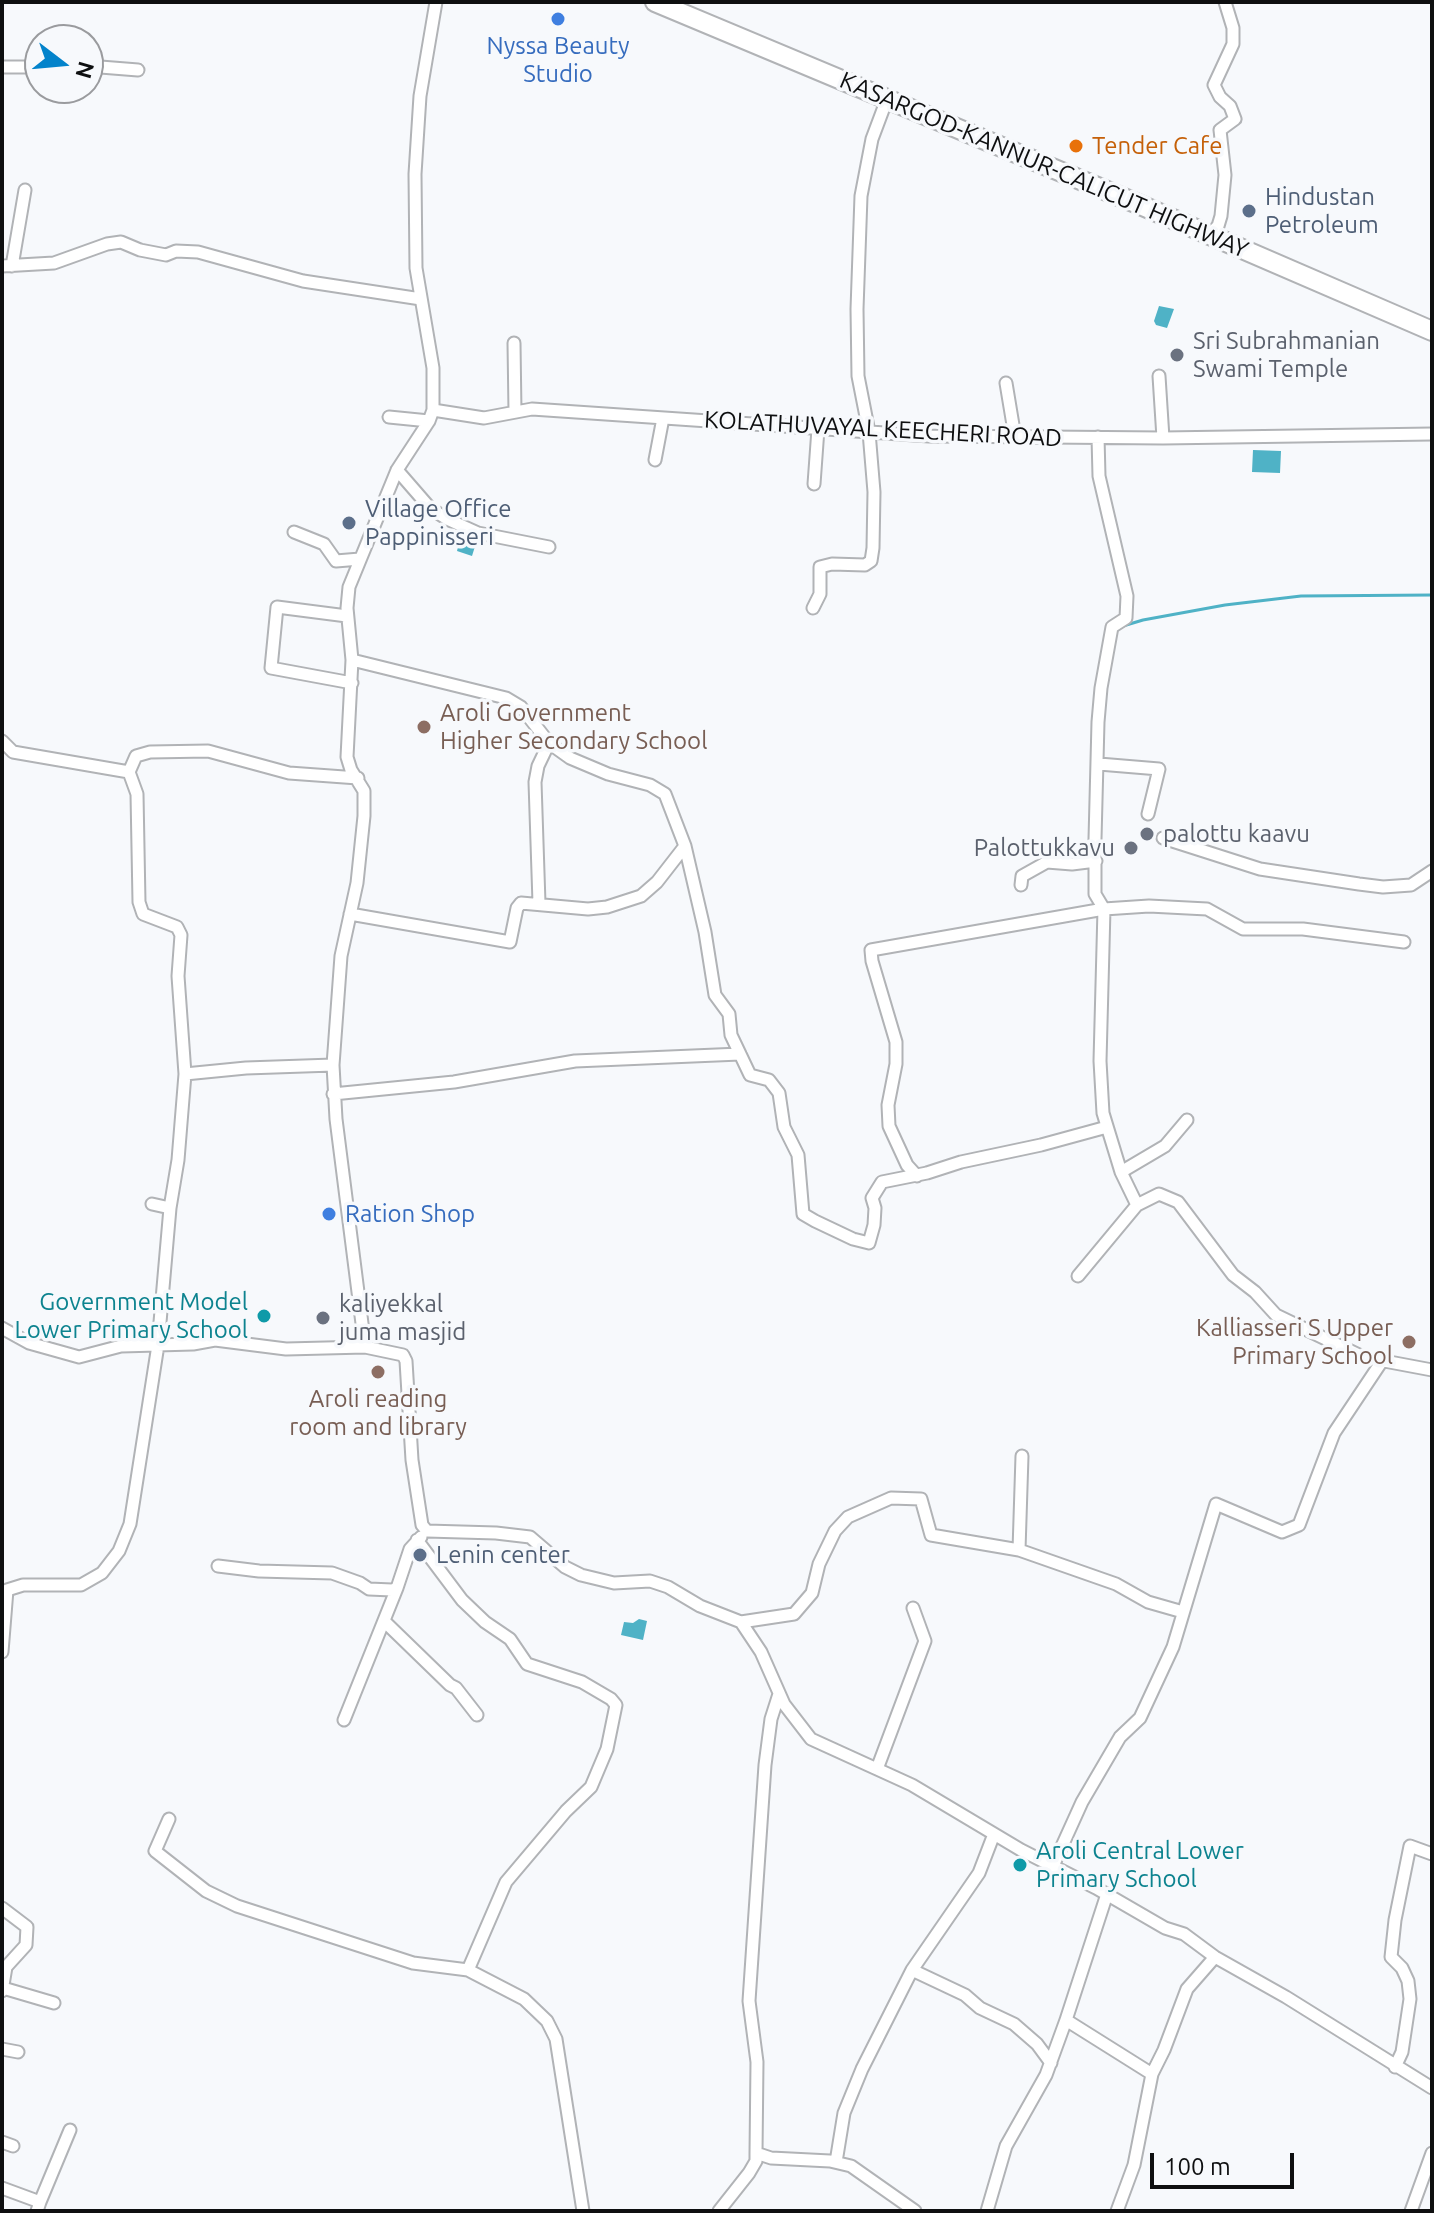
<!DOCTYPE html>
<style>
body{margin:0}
#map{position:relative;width:1434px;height:2213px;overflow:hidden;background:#f7f9fc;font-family:Ubuntu,sans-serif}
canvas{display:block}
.frame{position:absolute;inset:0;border:4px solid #0e0f10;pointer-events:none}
.north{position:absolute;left:24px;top:24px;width:80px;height:80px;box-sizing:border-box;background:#f7f9fc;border:2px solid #9a9b9e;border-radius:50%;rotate:106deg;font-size:22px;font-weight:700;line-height:32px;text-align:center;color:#0e0f10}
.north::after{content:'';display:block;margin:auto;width:28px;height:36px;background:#0383cb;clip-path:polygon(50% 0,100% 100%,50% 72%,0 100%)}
.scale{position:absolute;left:1150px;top:2153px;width:144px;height:36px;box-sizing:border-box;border:4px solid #0e0f10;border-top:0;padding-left:10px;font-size:24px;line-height:28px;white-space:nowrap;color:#0e0f10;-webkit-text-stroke:6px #f7f9fc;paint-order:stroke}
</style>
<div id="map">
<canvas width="1434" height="2213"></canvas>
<div class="frame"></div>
<div class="north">N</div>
<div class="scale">100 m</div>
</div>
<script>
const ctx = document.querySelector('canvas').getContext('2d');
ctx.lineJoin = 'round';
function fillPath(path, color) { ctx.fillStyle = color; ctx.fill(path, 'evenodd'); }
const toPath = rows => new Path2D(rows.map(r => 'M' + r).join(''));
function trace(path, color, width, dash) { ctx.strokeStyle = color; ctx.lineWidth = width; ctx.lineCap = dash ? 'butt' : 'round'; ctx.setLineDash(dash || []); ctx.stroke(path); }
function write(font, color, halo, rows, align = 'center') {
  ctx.font = font + ' Ubuntu,sans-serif'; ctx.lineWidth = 7; ctx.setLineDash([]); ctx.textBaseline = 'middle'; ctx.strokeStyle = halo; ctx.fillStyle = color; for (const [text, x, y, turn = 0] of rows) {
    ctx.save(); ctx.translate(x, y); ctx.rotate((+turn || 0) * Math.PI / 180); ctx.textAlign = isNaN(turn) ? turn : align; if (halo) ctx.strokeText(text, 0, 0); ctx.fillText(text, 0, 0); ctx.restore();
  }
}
const water = toPath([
 [1159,306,1174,309,1167,328,1156,325,1154,321],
 [1253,450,1281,451,1280,473,1252,472],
 [461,535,477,540,472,556,457,551],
 [639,1619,647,1621,643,1640,621,1635,624,1622,633,1623]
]);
const stream = toPath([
 [1123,626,1143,620,1225,605,1301,596,1432,595]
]);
const minor = toPath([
 [436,2,420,96,415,174,416,268,433,368,433,410,429,421,397,470,349,587,347,608,352,660,347,757,351,770,364,791,364,816,357,883,341,956,333,1065,336,1119,365,1347,403,1355,406,1361,412,1460,422,1525,427,1531,496,1533,530,1537,565,1567,581,1575,614,1583,650,1581,668,1587,700,1606,741,1622,761,1652,784,1704,811,1739,912,1785,1021,1850,1096,1888,1165,1928,1184,1934,1215,1957,1286,1997,1432,2088],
 [88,66,138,70],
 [2,67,40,67],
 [1209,235,1218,226,1221,216,1225,175,1220,130,1235,119,1230,106,1220,97,1214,85,1233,44,1233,28,1225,2],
 [2,266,54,263,107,244,121,242,140,250,166,255,176,251,198,252,303,281,421,299],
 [12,266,25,190],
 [514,343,515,412],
 [1159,376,1163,438],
 [1006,383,1015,437],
 [433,410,484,418,532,409,929,436,1163,438,1432,434],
 [389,417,429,421],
 [1098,437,1099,476,1127,596,1126,618,1112,627,1101,688,1098,722,1095,839,1095,894,1104,909,1100,1061,1103,1113,1121,1172,1137,1205,1159,1194,1178,1202,1233,1275,1255,1292,1276,1315,1363,1357,1432,1370],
 [655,460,663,418],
 [397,470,430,508,447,519,478,533,549,547],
 [814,484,818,429],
 [294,532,324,544,336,561,360,559],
 [813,608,820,594,820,567,832,564,865,565,871,561,873,548,874,492,869,432,858,376,857,309,861,196,872,139,887,99],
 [347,616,277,607,271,668,352,683],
 [352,660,506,698,521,707,549,743,570,758,608,774,650,785,665,794,685,846,705,932,715,995,729,1014,731,1035,750,1075,769,1080,779,1093,784,1127,798,1155,803,1214,815,1221,853,1239,869,1243,874,1225,875,1208,872,1198,882,1182,927,1173,961,1162,1041,1145,1107,1127],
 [2,741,13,752,129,772],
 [1099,764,1159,769,1148,814],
 [1163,838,1260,869,1359,884,1383,887,1411,885,1432,871],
 [1021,885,1022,876,1047,862,1072,864,1096,861],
 [539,903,535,782,538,766,549,743],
 [350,914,510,942,517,908,521,903,588,909,607,907,641,896,657,882,685,846],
 [185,1074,178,976,181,935,177,927,143,914,139,902,137,794,129,772,136,756,150,752,208,751,289,773,358,778],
 [333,1094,454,1082,575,1061,740,1054],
 [1121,1172,1165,1146,1187,1120],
 [917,1176,907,1165,889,1126,888,1105,896,1064,896,1042,872,961,871,950,1104,909,1149,906,1207,909,1243,929,1303,929,1404,942],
 [152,1204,170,1208,178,1160,185,1074,246,1068,333,1065],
 [1078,1276,1137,1205],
 [2,1328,29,1343,79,1357,121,1346,193,1344,215,1340,286,1349,365,1347],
 [417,1540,462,1600,485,1622,510,1639,527,1664,582,1682,611,1699,616,1705,607,1749,591,1787,566,1811,506,1882,468,1970],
 [1019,1550,1116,1584,1148,1602,1183,1612],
 [218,1566,259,1571,332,1573,360,1583,369,1589,392,1590,397,1588,410,1549,421,1537],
 [384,1621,450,1685,456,1688,477,1715],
 [741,1622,794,1614,812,1593,819,1564,835,1531,848,1517,891,1498,921,1499,931,1535,1019,1550,1022,1456],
 [2,1652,7,1590,23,1585,81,1585,102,1573,119,1551,130,1524,158,1345,170,1208],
 [779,1694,771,1719,765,1765,749,2001,757,2062,756,2153,771,2158,830,2161,851,2166,915,2211],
 [344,1720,397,1588],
 [877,1769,925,1641,913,1608],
 [169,1819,155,1851,206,1891,237,1906,413,1963,468,1970,524,1999,547,2021,556,2039,583,2211],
 [1053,1866,1082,1802,1120,1737,1140,1718,1173,1647,1216,1504,1282,1532,1299,1525,1334,1433,1382,1361],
 [1107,1894,1066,2020,1152,2074,1134,2165,1117,2211],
 [2,1908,27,1927,26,1945,6,1967,2,1991],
 [912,1970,965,1995,980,2008,1014,2024,1037,2044,1051,2063],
 [3,1988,54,2003],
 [2,2049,18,2052],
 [1395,2067,1402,2052,1410,1999,1408,1981,1402,1968,1391,1957,1395,1920,1410,1846,1432,1854],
 [1152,2074,1164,2050,1187,1989,1215,1957],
 [2,2142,13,2146],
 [836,2162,844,2113,862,2069,912,1970,979,1873,994,1834],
 [2,2188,40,2202,37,2211],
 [40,2202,70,2130],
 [719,2211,749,2173,756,2161,756,2153],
 [987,2211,1006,2146,1046,2075,1066,2020],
 [1411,2211,1432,2153]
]);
const trunk = toPath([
 [655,2,1138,204,1432,331]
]);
const markers = [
 [558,19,8,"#3f7fe0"],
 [1076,146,8,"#e8710a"],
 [1249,211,8,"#5c6f8a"],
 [1177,355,8,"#6b7280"],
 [349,523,8,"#5c6f8a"],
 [424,727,8,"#8d6e63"],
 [1147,834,8,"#6b7280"],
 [1131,848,8,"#6b7280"],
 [329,1214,8,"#3f7fe0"],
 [264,1316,8,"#0f9aa8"],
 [323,1318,8,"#6b7280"],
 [1409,1342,8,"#8d6e63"],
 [378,1372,8,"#8d6e63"],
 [420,1555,8,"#5c6f8a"],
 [1020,1865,8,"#0f9aa8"]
];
const shopNames = [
 ["Nyssa Beauty",558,46],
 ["Studio",558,74],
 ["Ration Shop",345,1214,"left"]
];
const foodNames = [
 ["Tender Cafe",1092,146]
];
const streetNames = [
 ["KASARGOD-KANNUR-CALICUT HIGHWAY",1044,165,23],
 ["KOLATHUVAYAL KEECHERI ROAD",883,429,3]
];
const serviceNames = [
 ["Hindustan",1265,197],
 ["Petroleum",1265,225],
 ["Village Office",365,509],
 ["Pappinisseri",365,537],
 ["Lenin center",436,1555]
];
const worshipNames = [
 ["Sri Subrahmanian",1193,341],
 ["Swami Temple",1193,369],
 ["palottu kaavu",1163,834],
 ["Palottukkavu",1115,848,"right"],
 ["kaliyekkal",339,1304],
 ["juma masjid",339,1332]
];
const educationNames = [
 ["Aroli Government",440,713],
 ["Higher Secondary School",440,741],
 ["Kalliasseri S Upper",1393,1328,"right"],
 ["Primary School",1393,1356,"right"],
 ["Aroli reading",378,1399,"center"],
 ["room and library",378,1427,"center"]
];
const cultureNames = [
 ["Government Model",248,1302],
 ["Lower Primary School",248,1330],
 ["Aroli Central Lower",1036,1851,"left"],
 ["Primary School",1036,1879,"left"]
];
fillPath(water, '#4fb2c6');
trace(stream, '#4fb2c6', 3);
trace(minor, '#b1b3b6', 15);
trace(trunk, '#b1b3b6', 22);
trace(minor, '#fff', 11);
trace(trunk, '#fff', 18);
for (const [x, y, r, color] of markers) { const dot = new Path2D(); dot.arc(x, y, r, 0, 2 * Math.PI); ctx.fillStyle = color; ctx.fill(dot); trace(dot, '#f7f9fc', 3); }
write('24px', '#366cbe', '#f7f9fc', shopNames);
write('24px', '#c56008', '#f7f9fc', foodNames, 'left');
write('24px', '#0e0f10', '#f7f9fc', streetNames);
write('24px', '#4e5e75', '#f7f9fc', serviceNames, 'left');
write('24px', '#5b616d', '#f7f9fc', worshipNames, 'left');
write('24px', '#785e54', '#f7f9fc', educationNames, 'left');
write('24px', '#0d838f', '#f7f9fc', cultureNames, 'right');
</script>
